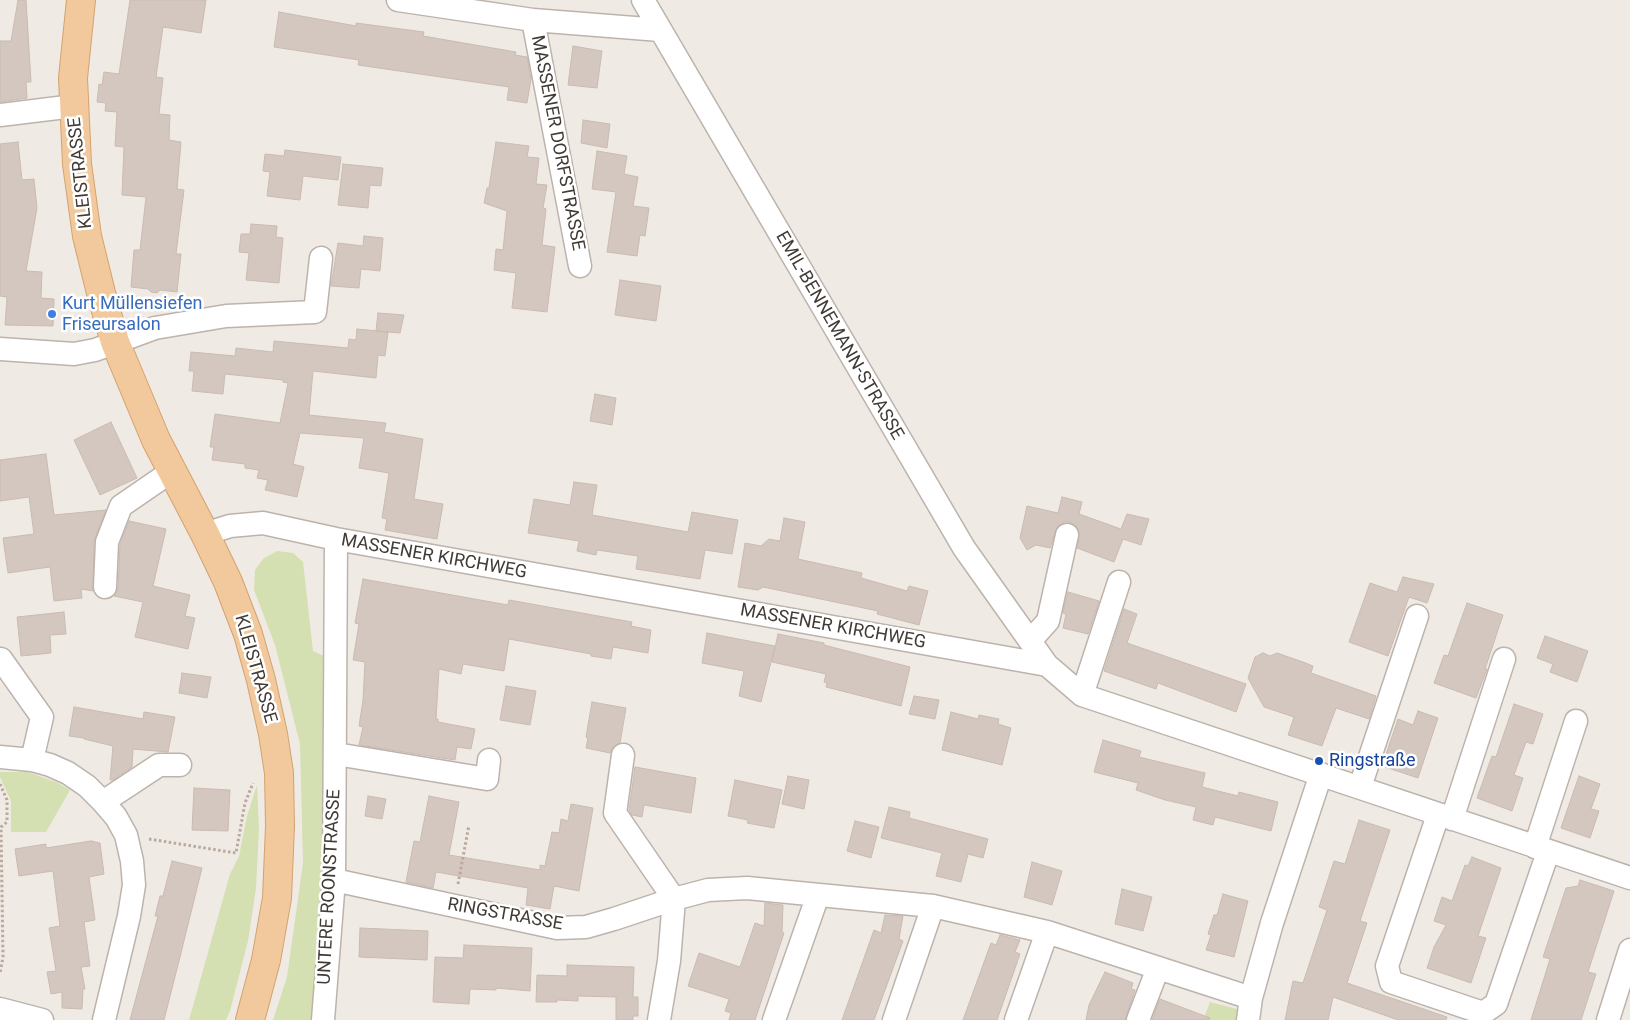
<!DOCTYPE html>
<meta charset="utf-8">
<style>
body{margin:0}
canvas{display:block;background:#f0eae5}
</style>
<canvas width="1630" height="1020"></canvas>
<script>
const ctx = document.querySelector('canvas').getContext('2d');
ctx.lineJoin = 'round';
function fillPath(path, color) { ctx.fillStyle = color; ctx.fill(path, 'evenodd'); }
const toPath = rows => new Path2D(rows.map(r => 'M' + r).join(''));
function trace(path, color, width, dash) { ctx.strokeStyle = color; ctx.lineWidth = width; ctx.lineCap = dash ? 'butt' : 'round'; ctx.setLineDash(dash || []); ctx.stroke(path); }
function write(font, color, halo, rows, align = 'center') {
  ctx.font = font + ' Roboto,sans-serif'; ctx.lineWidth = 5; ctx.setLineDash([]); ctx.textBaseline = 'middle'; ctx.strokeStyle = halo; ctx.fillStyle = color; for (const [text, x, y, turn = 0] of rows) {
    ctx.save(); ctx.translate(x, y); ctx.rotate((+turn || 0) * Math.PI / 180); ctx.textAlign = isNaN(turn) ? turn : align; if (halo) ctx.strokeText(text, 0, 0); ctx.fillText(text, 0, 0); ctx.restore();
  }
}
const green = toPath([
 [277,551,293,553,303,562,313,651,326,657,322,886,314,1020,273,1020,287,977,303,863,300,744,275,645,254,590,255,570,263,559],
 [0,772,28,772,58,783,70,790,46,832,11,832,11,801,0,777],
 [257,785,259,830,256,888,248,941,230,1011,226,1020,189,1020,230,874,239,856,247,816],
 [1210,1002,1241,1010,1239,1020,1203,1020]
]);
const building = toPath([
 [18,0,26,0,31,82,26,82,27,98,0,102,0,41,11,41,18,0],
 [130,0,206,0,201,33,163,27,156,77,163,78,159,114,170,115,169,140,181,142,177,189,184,190,176,254,181,254,177,292,160,290,157,293,151,292,148,289,131,287,134,250,140,250,146,197,122,195,124,147,115,146,117,112,105,111,106,103,97,102,99,84,102,85,104,72,119,74,130,0],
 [279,12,356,26,356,23,424,32,423,36,516,52,515,55,527,57,531,79,527,103,507,100,509,87,358,65,359,60,274,47,279,12],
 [573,46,602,51,597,88,568,85,573,46],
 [583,120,610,124,607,148,581,143,583,120],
 [18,142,22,180,34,179,37,208,26,271,42,272,41,298,54,299,53,326,5,325,7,297,0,296,0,144,18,142],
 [496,142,529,146,527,157,539,158,536,184,547,185,543,208,546,209,542,245,555,247,547,312,512,308,516,273,494,270,496,249,503,250,507,211,484,203,487,188,489,188,496,142],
 [285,150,341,157,338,180,303,176,300,200,267,196,270,172,263,171,265,154,284,156,285,150],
 [597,151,627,156,624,174,638,177,633,206,649,208,645,236,640,235,637,256,607,252,616,192,592,189,597,151],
 [343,164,383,168,381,186,370,185,368,208,338,205,343,164],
 [251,224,277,226,276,237,283,238,279,283,246,280,249,253,239,252,241,234,250,234,251,224],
 [364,236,383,238,380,271,361,269,359,288,331,286,338,243,363,246,364,236],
 [620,280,661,286,656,321,615,315,620,280],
 [378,313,404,315,400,333,376,331,378,313],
 [357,329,388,332,385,356,378,355,376,378,313,371,309,415,386,423,384,432,423,439,414,499,443,504,437,539,385,530,387,519,382,518,389,473,359,468,364,438,300,433,293,464,304,467,297,497,265,490,268,480,257,478,259,470,245,468,245,464,212,460,214,447,210,447,215,414,280,423,288,383,283,382,283,380,225,374,223,394,192,391,194,371,189,371,191,352,235,356,236,348,273,352,274,341,348,348,349,339,356,340,357,329],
 [595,394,616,398,612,425,590,421,595,394],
 [111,422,137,478,100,495,74,440,111,422],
 [46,454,54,515,106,510,94,541,93,591,81,589,82,598,54,601,50,567,8,573,3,538,34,534,29,497,0,501,0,460,46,454],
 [574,482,597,485,592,515,688,532,692,512,738,520,732,554,705,550,700,579,636,569,638,556,597,550,596,555,577,551,579,541,528,533,534,499,570,505,574,482],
 [1062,497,1082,502,1079,514,1121,529,1127,514,1149,519,1141,545,1123,539,1114,562,1077,548,1079,531,1075,525,1069,522,1064,522,1057,527,1050,548,1036,545,1027,550,1020,538,1027,506,1058,513,1062,497],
 [784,518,805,522,798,559,862,573,861,578,907,591,909,586,928,591,919,625,877,614,878,611,763,587,758,590,738,587,745,543,761,546,769,539,780,541,784,518],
 [129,521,166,529,153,586,190,595,185,616,195,618,188,649,135,637,143,602,114,596,118,588,120,545,129,521],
 [1403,577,1434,584,1427,603,1409,597,1388,656,1349,642,1370,583,1397,592,1403,577],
 [363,579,508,605,509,600,632,622,631,626,651,630,648,653,613,647,611,659,591,656,591,654,509,639,504,671,463,664,461,674,439,669,436,719,438,719,438,722,475,729,471,749,457,747,455,760,359,745,363,727,359,726,363,700,365,662,353,660,359,624,355,623,363,579],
 [1068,592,1099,601,1088,634,1063,628,1066,614,1063,613,1068,592],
 [1467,603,1503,615,1485,669,1487,669,1476,698,1434,683,1444,655,1448,656,1467,603],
 [1124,609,1137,614,1127,643,1246,684,1236,712,1158,683,1156,689,1104,671,1124,609],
 [64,612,66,634,50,635,51,653,21,656,17,617,64,612],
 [707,633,775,646,761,702,739,696,744,671,702,663,707,633],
 [778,634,824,643,824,645,910,667,901,706,826,687,827,683,824,682,826,674,772,662,778,634],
 [1545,636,1588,651,1577,682,1550,672,1553,664,1537,658,1545,636],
 [1263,653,1270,656,1277,653,1303,662,1313,666,1311,673,1376,696,1369,719,1336,708,1322,746,1288,735,1294,717,1264,707,1248,678,1255,657,1263,653],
 [182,673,211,677,207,698,179,693,182,673],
 [506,686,536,691,530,725,500,720,506,686],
 [914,696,939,700,935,719,909,714,914,696],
 [592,702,626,708,620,743,613,747,610,753,586,748,588,738,586,737,592,702],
 [1514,704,1543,714,1533,744,1526,742,1514,775,1523,778,1512,811,1477,798,1492,756,1496,757,1514,704],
 [74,707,143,719,144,712,175,717,168,752,133,749,132,767,113,780,110,780,113,746,84,739,84,738,69,736,74,707],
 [1418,711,1438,718,1418,778,1382,766,1398,719,1413,725,1418,711],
 [951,712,978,719,979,715,999,719,998,724,1011,728,1002,765,942,750,951,712],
 [1103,740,1141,751,1139,757,1205,773,1202,787,1238,796,1239,792,1278,802,1271,831,1215,817,1213,825,1193,820,1196,807,1165,800,1136,790,1138,783,1094,772,1103,740],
 [635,767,696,778,691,813,644,805,642,817,632,815,629,810,635,767],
 [788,776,809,780,804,809,782,804,788,776],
 [1579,776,1600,784,1591,809,1599,811,1590,838,1561,828,1579,776],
 [735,780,782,790,774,828,747,823,748,820,728,816,735,780],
 [194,788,230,790,228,831,192,830,194,788],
 [368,796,386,799,382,819,365,816,368,796],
 [429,796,459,802,449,855,540,870,540,865,545,866,552,832,559,833,561,819,568,821,571,804,593,808,579,891,554,886,550,909,526,905,528,888,436,872,433,888,406,882,414,841,420,842,429,796],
 [889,807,910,812,909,818,988,839,983,858,968,854,961,882,936,876,942,853,881,838,889,807],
 [1359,820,1390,830,1360,921,1367,923,1347,983,1447,1017,1446,1020,1398,1020,1333,997,1328,1020,1285,1020,1293,981,1303,983,1327,910,1319,907,1334,861,1345,864,1359,820],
 [855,821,879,827,871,858,847,851,855,821],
 [91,841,100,843,104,874,89,877,95,920,84,922,90,966,81,967,85,989,83,989,82,1009,62,1008,62,992,51,994,47,972,56,971,49,928,60,926,53,871,19,876,15,849,46,844,46,848,91,841],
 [1472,857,1501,868,1478,936,1486,938,1471,983,1427,968,1434,947,1446,925,1434,921,1442,897,1452,901,1465,865,1468,866,1472,857],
 [172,861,202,868,179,961,164,1020,130,1020,158,916,155,916,160,896,163,896,172,861],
 [1032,862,1062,871,1052,905,1024,897,1032,862],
 [1580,880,1614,891,1588,972,1596,974,1581,1020,1531,1020,1550,959,1543,957,1566,888,1578,886,1580,880],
 [1122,889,1152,897,1143,931,1115,924,1122,889],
 [1223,894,1248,901,1234,957,1206,950,1211,935,1208,934,1214,915,1217,915,1223,894],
 [765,903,783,905,782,932,784,933,755,1020,729,1020,731,1013,725,1011,729,999,688,986,699,953,740,967,755,923,764,926,765,903],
 [885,915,903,916,899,939,903,941,874,1020,842,1020,874,930,881,933,885,915],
 [360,928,428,931,427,960,359,957,360,928],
 [1000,935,1020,940,1015,952,1020,954,997,1020,963,1020,991,943,996,945,1000,935],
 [464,945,532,948,530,991,496,988,496,990,470,989,469,1004,433,1002,435,957,463,958,464,945],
 [567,965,634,967,633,997,638,997,638,1016,633,1016,633,1020,616,1020,616,997,578,996,578,1001,557,1000,557,1002,536,1002,537,975,567,976,567,965],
 [1105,972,1133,983,1131,989,1135,990,1125,1020,1086,1020,1089,1005,1105,972],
 [1160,999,1210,1018,1209,1020,1152,1020,1160,999]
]);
const path = toPath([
 [0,784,7,800,7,822,1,827,3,957,0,973],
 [149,839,236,853,245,803,253,783],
 [458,884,469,825]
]);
const minor = toPath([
 [398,0,533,20,660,30],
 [643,0,964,548,1047,665],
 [533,20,580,266],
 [0,115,74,106],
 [0,349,74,354,95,350,155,328,226,316,315,312,321,258],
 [205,534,230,526,263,523,336,539,1047,665,1082,695,1630,878],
 [105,587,107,542,121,506,172,471],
 [1030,641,1048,621,1067,535],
 [1,659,42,717,32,760],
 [1082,695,1119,582],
 [336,754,487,779,489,760],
 [623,755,615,813,674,899,669,961,659,1020],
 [0,757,32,760,50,765,68,773,87,786,103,802,116,817,126,835,132,861,134,885,129,916,104,1020],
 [1360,787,1417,616],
 [103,802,159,765,180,765],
 [1438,815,1387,966,1391,982,1483,1013,1496,1004,1548,852],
 [1452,819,1504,659],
 [1535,847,1576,721],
 [334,880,557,928,586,927,614,919,674,899,708,890,747,888,933,906,1047,932,1251,998,1272,923,1321,774],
 [0,1009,42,1020],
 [323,1020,334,880,336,539],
 [774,1020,818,895],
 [894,1020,933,906],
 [1016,1020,1047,932],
 [1138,1020,1158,968],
 [1248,1020,1251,998],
 [1608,1020,1630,950]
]);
const major = toPath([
 [81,0,73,78,77,164,87,236,101,293,115,342,156,440,205,534,228,582,248,634,261,680,273,734,279,773,280,826,277,898,266,960,250,1020]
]);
const markers = [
 [52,314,5,"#3f7fe0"],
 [1319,761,5,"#1a4fb4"]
];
const streetNames = [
 ["MASSENER DORFSTRASSE",557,143,79],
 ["KLEISTRASSE",81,173,-96],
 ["EMIL-BENNEMANN-STRASSE",839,336,60],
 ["MASSENER KIRCHWEG",434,557,10],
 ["MASSENER KIRCHWEG",833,627,10],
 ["KLEISTRASSE",255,669,74],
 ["UNTERE ROONSTRASSE",330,887,-87],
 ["RINGSTRASSE",505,915,10]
];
const shopNames = [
 ["Kurt Müllensiefen",62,304],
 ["Friseursalon",62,325]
];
const transitNames = [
 ["Ringstraße",1329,761]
];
fillPath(green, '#d4e0b2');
fillPath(building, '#d3c7bf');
trace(building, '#cabbb0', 1);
trace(minor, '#bdb3ac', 25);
trace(major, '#d4a26f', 30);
trace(path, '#baa99c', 3, [2.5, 2.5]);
trace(minor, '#fff', 22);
trace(major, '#f1c99c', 28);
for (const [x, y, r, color] of markers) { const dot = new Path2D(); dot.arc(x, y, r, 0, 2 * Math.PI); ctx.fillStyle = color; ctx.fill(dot); trace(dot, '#fff', 2); }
write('18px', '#413a35', '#fff', streetNames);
write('18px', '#366cbe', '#fff', shopNames, 'left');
write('18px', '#164399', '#fff', transitNames, 'left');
</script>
